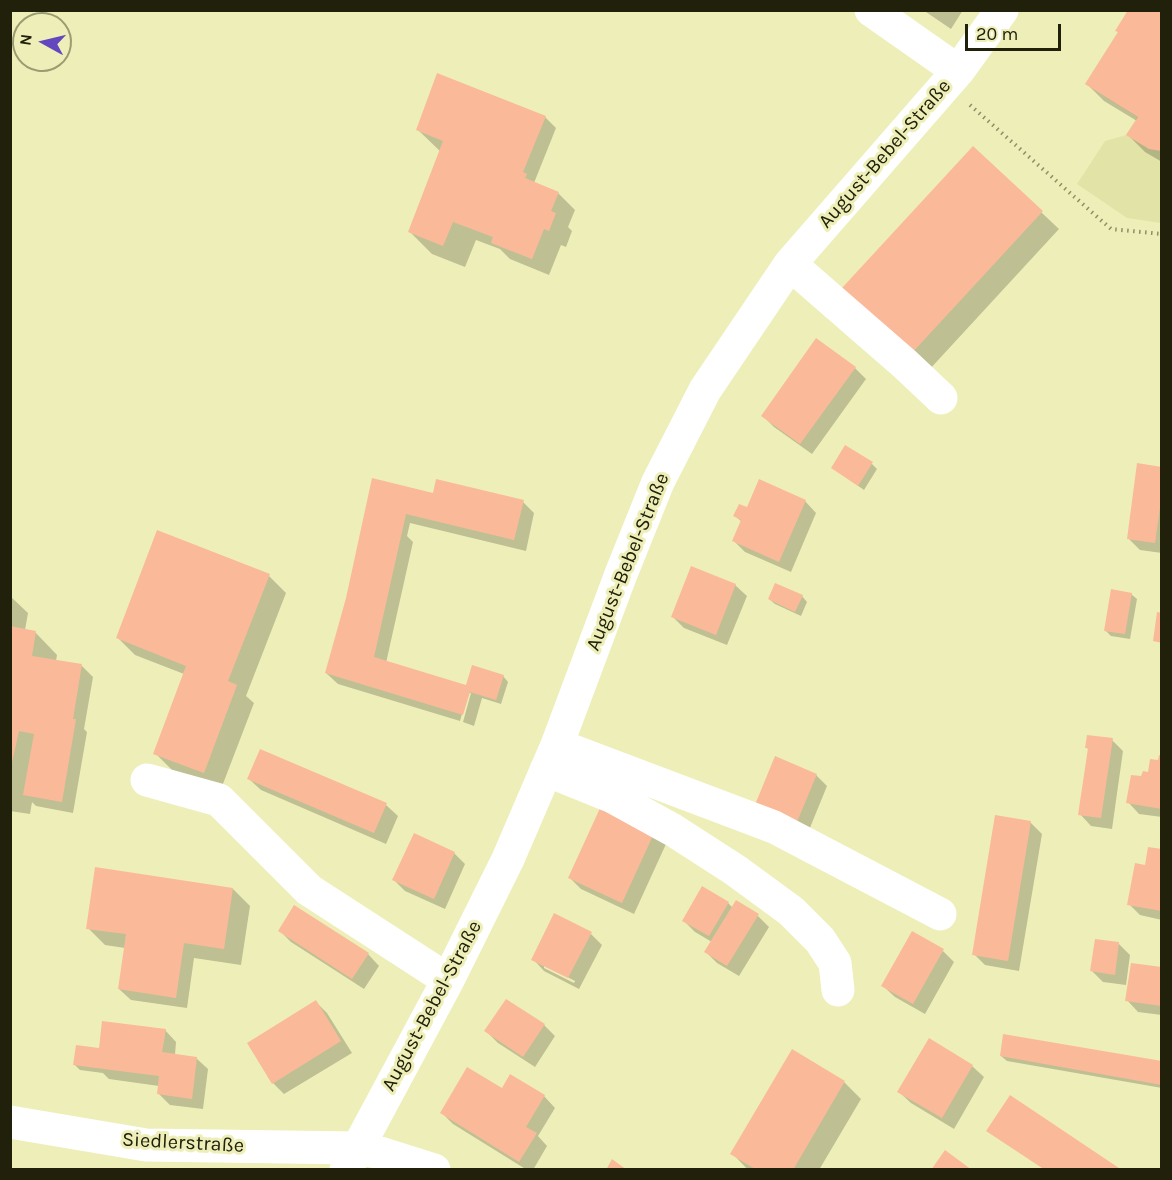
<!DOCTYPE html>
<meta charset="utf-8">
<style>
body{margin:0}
#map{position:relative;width:1172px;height:1180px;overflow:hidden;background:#eeefb8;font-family:Karla,sans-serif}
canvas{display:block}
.frame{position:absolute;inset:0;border:12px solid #20200b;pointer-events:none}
.north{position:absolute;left:12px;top:12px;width:60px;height:60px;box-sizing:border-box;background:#eeefb8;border:2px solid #9c9c73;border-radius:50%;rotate:278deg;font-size:16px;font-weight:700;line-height:24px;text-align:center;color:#20200b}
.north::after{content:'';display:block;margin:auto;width:21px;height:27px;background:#6247bf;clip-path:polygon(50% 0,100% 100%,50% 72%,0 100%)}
.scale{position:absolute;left:965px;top:24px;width:96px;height:27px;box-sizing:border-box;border:3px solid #20200b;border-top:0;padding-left:8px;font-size:18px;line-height:21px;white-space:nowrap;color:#20200b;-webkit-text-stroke:4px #eeefb8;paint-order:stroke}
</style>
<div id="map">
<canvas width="1172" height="1180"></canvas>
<div class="frame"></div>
<div class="north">N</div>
<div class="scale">20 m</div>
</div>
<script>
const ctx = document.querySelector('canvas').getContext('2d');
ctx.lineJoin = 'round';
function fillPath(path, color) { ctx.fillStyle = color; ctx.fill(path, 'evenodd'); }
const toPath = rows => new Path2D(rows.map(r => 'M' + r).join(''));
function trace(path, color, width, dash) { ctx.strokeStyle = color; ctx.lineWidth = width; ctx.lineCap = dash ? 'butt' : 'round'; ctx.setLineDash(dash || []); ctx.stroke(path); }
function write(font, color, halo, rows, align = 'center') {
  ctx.font = font + ' Karla,sans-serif'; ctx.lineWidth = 6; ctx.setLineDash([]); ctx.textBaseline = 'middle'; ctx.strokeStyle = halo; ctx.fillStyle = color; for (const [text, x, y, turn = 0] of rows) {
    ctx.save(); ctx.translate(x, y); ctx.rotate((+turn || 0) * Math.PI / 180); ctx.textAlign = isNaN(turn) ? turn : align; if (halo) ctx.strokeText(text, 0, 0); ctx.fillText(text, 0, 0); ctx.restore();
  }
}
const built = toPath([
 [1131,11,1161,11,1161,223,1127,218,1077,184,1105,141,1126,135,1137,117,1085,84]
]);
const shadow = toPath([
 [923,10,963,10,951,29],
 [1162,10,1162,162,1145,152,1128,135,1137,121,1104,101,1087,84,1119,32],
 [545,117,556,128,534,183,558,193,575,210,568,227,572,231,566,247,561,245,549,275,510,259,500,249,476,240,465,267,432,254,410,232,441,152,418,130],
 [973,148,1059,229,929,370,860,306],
 [855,368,866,379,812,454,774,427,763,416],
 [872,464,877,469,864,490,833,468],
 [1162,468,1162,553,1140,550,1129,539],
 [434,495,523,502,534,513,526,551,410,523,407,536,413,542,386,663,471,689,503,676,508,682,501,704,482,698,474,726,463,722,471,693,468,693,460,721,338,684,326,673,348,598,364,520],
 [805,501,816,513,791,572,745,552,734,541,742,522,735,516,748,509],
 [269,576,286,593,246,696,254,703,221,789,172,770,155,753,184,674,135,655,118,638],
 [735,585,747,596,727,645,684,628,673,617],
 [1131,594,1137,599,1130,639,1111,636,1105,630],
 [10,596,28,613,25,630,35,632,57,655,56,661,82,666,93,677,84,729,87,732,73,813,36,806,32,802,30,814,10,811],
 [802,596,807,602,801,616,775,604,769,599],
 [1112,740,1123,751,1112,829,1091,826,1080,814,1089,750,1086,747],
 [261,751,386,805,398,816,386,844,261,790,249,779],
 [1162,757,1162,817,1139,814,1128,802,1143,778,1149,774],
 [816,775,827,786,805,840,765,823],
 [602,808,666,844,634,914,581,889,570,878],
 [997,817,1031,823,1042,834,1019,971,985,965,974,954],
 [1162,851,1162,920,1140,915,1129,904],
 [454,853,465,864,445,909,405,891,394,880],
 [233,889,250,906,241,965,194,958,187,1008,131,1000,119,989,125,948,105,945,88,928],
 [728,903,733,908,758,916,769,927,739,976,717,963,706,952,712,942,695,932,684,921],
 [280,931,368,954,379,966,364,989,291,942],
 [591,934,602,945,579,989,544,971,533,959],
 [544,965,575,981,574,983,544,968],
 [1119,944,1130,955,1126,985,1103,982,1091,970],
 [943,951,954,962,925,1014,895,997,883,986],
 [1162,969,1162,1015,1138,1012,1127,1000],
 [316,1002,327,1013,352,1053,284,1094,273,1083],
 [544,1025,555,1036,535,1067,498,1043,486,1031],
 [165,1030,176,1042,175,1055,196,1058,208,1069,203,1109,170,1105,159,1094,159,1086,109,1079,103,1073,80,1070,74,1064,100,1050],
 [929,1040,972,1066,984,1077,954,1129,911,1103,899,1092],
 [1001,1056,1162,1063,1162,1088,1007,1061],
 [844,1082,861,1099,819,1170,748,1170,732,1153],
 [502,1090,544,1096,555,1108,538,1136,547,1146,533,1170,527,1170,453,1124,442,1113]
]);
const building = toPath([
 [1128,10,1162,10,1162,151,1149,149,1126,135,1138,117,1085,84,1118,32,1115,31],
 [437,73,546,116,523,172,527,174,525,178,559,192,551,211,556,213,549,231,544,229,532,259,491,243,493,237,453,222,443,246,408,232,443,141,416,130],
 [973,146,1043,211,911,354,841,289],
 [816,338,856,367,800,444,761,416],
 [845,445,873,462,858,486,831,468],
 [1137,463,1162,467,1162,493,1155,543,1127,539],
 [372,478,433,493,436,479,524,500,514,540,406,514,374,657,466,685,472,665,504,675,496,700,470,692,463,715,325,673,346,598],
 [759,479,806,500,779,562,732,541,741,520,733,516,739,504,747,507],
 [157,530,270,574,228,681,237,685,204,773,153,754,186,666,116,638],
 [691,566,736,584,716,635,671,617],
 [775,583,803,595,795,612,768,599],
 [1111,589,1132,593,1125,634,1104,631],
 [1157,612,1162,613,1162,643,1153,641],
 [10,626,36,631,32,656,82,664,73,719,76,719,62,802,23,795,34,734,19,731,10,771],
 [1087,735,1113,738,1101,818,1078,815,1088,748,1085,748],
 [260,749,387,803,374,833,247,779],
 [1159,755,1162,756,1162,809,1126,803,1131,775,1141,776,1143,771,1148,772,1150,759,1158,760],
 [775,756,817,774,794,829,752,812],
 [601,806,655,831,622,903,568,878],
 [995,815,1031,821,1008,961,972,955],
 [414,833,455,852,434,899,392,880],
 [1148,847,1162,849,1162,911,1127,905,1135,863,1145,865],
 [95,867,233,888,224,949,184,943,176,998,118,989,126,934,86,929],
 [702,886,729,902,709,936,682,921],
 [736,900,759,914,727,966,704,952],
 [294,905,369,953,352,979,278,931],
 [554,913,592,932,568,978,531,960],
 [912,931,944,949,913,1004,881,986],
 [1095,939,1119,942,1115,975,1090,971],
 [1131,963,1162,967,1162,1006,1125,1001],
 [506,999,545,1024,523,1057,484,1031],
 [316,1000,341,1041,272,1084,247,1043],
 [102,1021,166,1029,162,1052,197,1057,192,1099,157,1094,159,1076,73,1065,76,1045,99,1048],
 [1003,1034,1162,1061,1162,1085,1000,1056],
 [929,1038,973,1065,942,1118,897,1092],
 [792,1049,845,1081,793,1170,757,1170,730,1154],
 [467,1067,502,1088,510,1074,545,1095,526,1127,537,1133,519,1162,440,1113],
 [1010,1095,1122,1170,1045,1170,986,1131],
 [945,1150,972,1170,931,1170],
 [612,1159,627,1170,606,1170]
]);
const path = toPath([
 [970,105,1111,229,1162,234]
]);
const minor = toPath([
 [871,10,958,71],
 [790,264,905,364,941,398],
 [557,745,774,827,940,914],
 [546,770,613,797,673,830,735,870,791,911,820,940,835,963,838,990],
 [147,780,219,800,309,890,448,980],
 [10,1122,146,1145,357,1148,380,1153,434,1170],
 [346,1170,448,980,508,859,557,745,621,574,658,482,705,390,790,264,958,71,1002,10]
]);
const streetNames = [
 ["August-Bebel-Straße",885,154,-49],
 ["August-Bebel-Straße",628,562,-68],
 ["August-Bebel-Straße",432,1006,-62],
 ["Siedlerstraße",183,1143,3]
];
fillPath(built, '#e2e3a6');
fillPath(shadow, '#0003');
fillPath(building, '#faba99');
trace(path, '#8e8e67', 4, [1.5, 4.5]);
trace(minor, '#fff', 33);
write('20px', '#20200b', '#eeefb8', streetNames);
</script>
